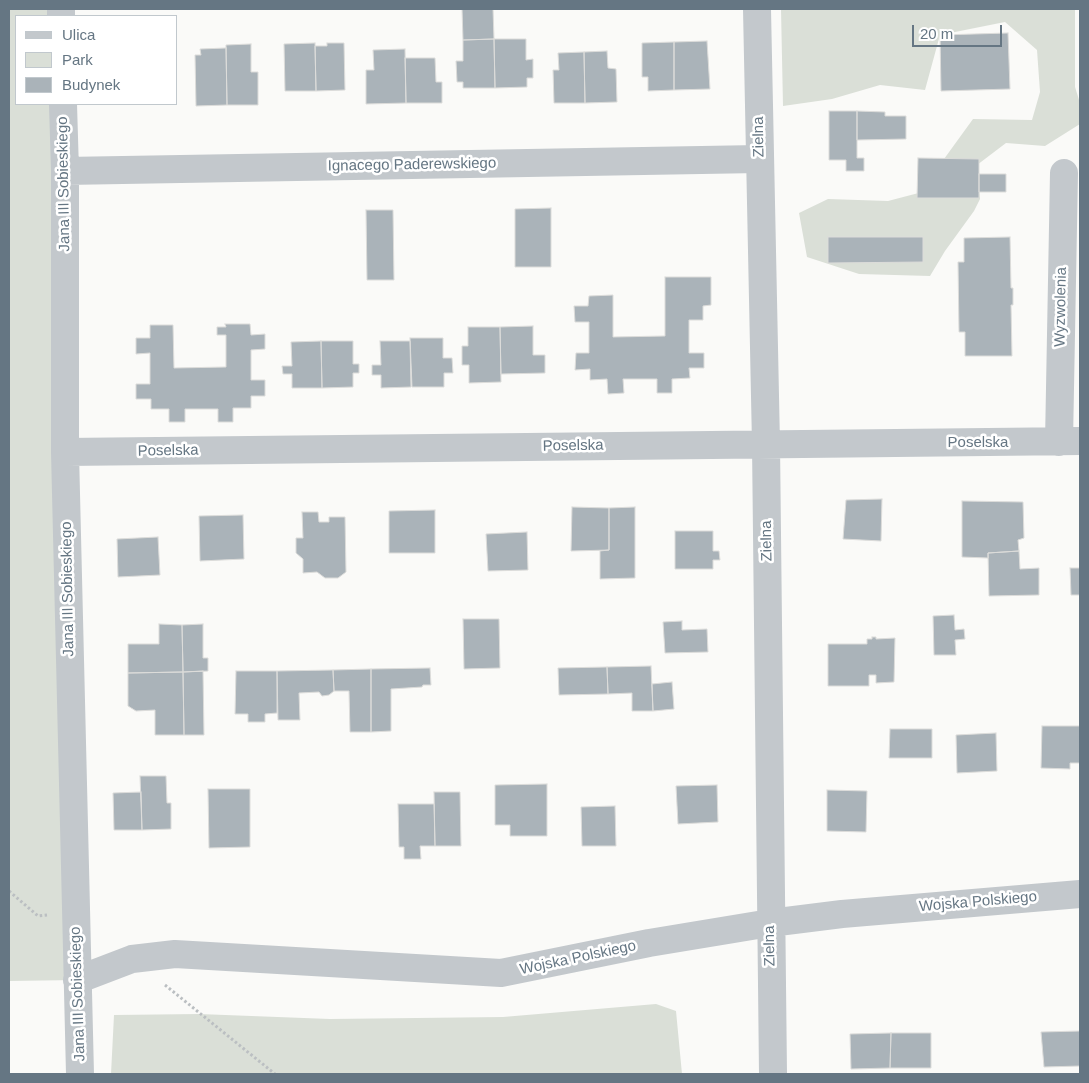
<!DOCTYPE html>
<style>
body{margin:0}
#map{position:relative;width:1089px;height:1083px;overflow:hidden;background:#fafaf8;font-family:Arial,sans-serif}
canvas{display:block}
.frame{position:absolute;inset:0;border:10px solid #657683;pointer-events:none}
.legend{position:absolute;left:15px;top:15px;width:162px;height:90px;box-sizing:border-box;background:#fff;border:1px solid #c1c8cd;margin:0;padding:6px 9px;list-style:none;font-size:15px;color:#657683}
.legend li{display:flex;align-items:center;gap:10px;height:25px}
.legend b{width:25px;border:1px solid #c1c8cd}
.scale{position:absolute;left:912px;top:25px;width:90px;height:22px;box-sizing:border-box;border:2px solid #657683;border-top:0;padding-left:6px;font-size:15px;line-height:18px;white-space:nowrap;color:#657683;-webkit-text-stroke:4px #fff;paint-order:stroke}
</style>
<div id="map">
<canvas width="1089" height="1083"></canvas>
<div class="frame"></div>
<ul class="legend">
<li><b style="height:6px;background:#c3c8cc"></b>Ulica</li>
<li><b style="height:14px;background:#dadfd7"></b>Park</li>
<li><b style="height:14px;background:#aab3b9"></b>Budynek</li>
</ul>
<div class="scale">20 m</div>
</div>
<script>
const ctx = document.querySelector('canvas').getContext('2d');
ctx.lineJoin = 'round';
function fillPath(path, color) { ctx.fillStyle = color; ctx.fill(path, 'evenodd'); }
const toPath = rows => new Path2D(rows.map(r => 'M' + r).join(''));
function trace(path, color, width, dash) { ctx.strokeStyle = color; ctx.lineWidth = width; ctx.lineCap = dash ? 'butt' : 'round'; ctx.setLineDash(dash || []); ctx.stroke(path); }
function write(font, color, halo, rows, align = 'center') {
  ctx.font = font + ' Arial,sans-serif'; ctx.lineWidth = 5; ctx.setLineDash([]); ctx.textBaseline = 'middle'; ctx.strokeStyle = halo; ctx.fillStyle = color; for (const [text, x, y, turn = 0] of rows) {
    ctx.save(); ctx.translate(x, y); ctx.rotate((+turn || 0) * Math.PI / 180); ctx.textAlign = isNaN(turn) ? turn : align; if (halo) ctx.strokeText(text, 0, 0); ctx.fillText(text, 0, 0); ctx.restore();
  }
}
const green = toPath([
 [9,9,66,9,66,16,16,16,16,104,70,104,77,980,9,981],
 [781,9,1075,9,1075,87,1080,103,1080,124,1045,146,1006,143,977,165,980,199,974,211,945,251,930,276,859,274,807,257,799,213,828,199,888,201,930,190,944,159,973,119,1032,120,1040,92,1037,50,1005,22,940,35,925,90,880,85,832,99,783,106],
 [656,1004,676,1011,682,1074,111,1074,114,1015,199,1014,330,1019,503,1017]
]);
const building = toPath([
 [462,9,493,9,494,39,463,40,462,9],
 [1008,33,1010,89,941,91,940,35,1008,33],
 [494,39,526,39,526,60,533,59,533,78,527,78,527,87,495,88,494,39],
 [494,39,495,88,463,88,463,82,457,82,456,61,463,61,463,40,494,39],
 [707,41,710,89,674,90,674,42,707,41],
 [674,42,674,90,648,91,648,77,642,77,642,43,674,42],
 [315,43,316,91,285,91,284,44,315,43],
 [327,43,344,43,345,90,316,91,315,46,327,46,327,43],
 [251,44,251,72,258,72,258,105,227,105,226,45,251,44],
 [226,48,227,105,196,106,195,55,201,55,200,49,226,48],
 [405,49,406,103,366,104,366,70,374,70,373,50,405,49],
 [607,51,608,68,616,69,617,102,585,103,584,52,607,51],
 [584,52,585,103,554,103,553,70,559,70,558,53,584,52],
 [405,58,435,58,436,82,442,82,442,103,406,103,405,58],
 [829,111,857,111,857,158,864,158,864,171,846,171,846,160,829,160,829,111],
 [857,111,885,112,885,116,906,116,906,139,857,140,857,111],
 [918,158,979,159,979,198,917,198,918,158],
 [979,174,1006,174,1006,192,979,192,979,174],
 [551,208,551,267,515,267,515,209,551,208],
 [366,210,393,210,394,280,367,280,366,210],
 [828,237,923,237,923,262,828,263,828,237],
 [1010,237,1011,288,1013,288,1013,305,1011,305,1012,356,965,356,965,332,959,332,958,262,964,262,964,238,1010,237],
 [665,277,711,277,711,305,703,306,703,320,689,320,689,353,704,353,704,368,689,368,690,378,672,379,672,393,657,393,657,379,623,379,624,393,608,394,607,379,590,380,590,369,575,370,576,353,589,353,589,322,575,322,574,306,588,306,589,296,613,295,613,337,665,336,665,277],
 [225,324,250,324,251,335,265,334,265,349,251,350,251,380,265,380,265,396,251,396,251,408,233,408,233,422,218,422,218,409,185,409,185,422,169,422,169,409,151,409,151,399,136,399,136,384,150,384,150,353,136,354,136,338,150,338,150,325,173,325,174,368,226,367,226,335,217,335,217,327,226,327,225,324],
 [533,326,533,355,545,355,545,373,501,374,500,327,533,326],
 [468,327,500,327,501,382,469,383,469,365,462,365,462,346,468,346,468,327],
 [410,338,443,338,443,358,452,358,453,373,444,373,444,387,412,387,410,338],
 [321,341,353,341,353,364,359,364,359,373,353,373,353,387,322,388,321,341],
 [321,341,322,388,292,388,292,374,283,374,282,366,292,366,291,342,321,341],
 [380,341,410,341,411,387,381,388,381,375,372,375,372,365,381,365,380,341],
 [882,499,881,541,843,539,846,500,882,499],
 [962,501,1023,502,1024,538,1018,540,1019,551,988,553,988,558,962,557,962,501],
 [572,507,609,508,609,550,571,551,572,507],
 [635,507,635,578,600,579,600,551,609,550,609,508,635,507],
 [435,510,435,553,389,553,389,511,435,510],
 [302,512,318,512,319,522,329,522,329,517,345,517,346,572,338,578,325,578,317,572,303,573,303,559,296,553,296,538,303,538,302,512],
 [243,515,244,559,200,561,199,516,243,515],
 [675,531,713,531,713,551,719,551,720,560,713,560,713,569,675,569,675,531],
 [527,532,528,570,488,571,486,534,527,532],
 [158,537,160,575,118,577,117,539,158,537],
 [1019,551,1020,569,1039,568,1039,595,989,596,988,553,1019,551],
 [1070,568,1080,568,1080,595,1071,595,1070,568],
 [954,615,955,630,964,629,965,639,955,640,956,655,934,655,933,616,954,615],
 [463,619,499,619,500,668,464,669,463,619],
 [682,621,682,630,707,629,708,652,665,653,663,622,682,621],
 [159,624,182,625,183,672,128,673,128,644,159,644,159,624],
 [203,624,203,658,208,658,208,671,183,672,182,625,203,624],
 [872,637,876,637,876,639,895,638,894,682,876,683,876,675,869,675,869,686,828,686,828,644,867,644,867,639,872,639,872,637],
 [651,666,653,711,632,711,632,693,608,694,607,667,651,666],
 [607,667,608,694,559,695,558,668,607,667],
 [430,668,431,685,423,685,422,687,391,689,391,731,371,732,371,669,430,668],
 [371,669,371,732,350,732,349,691,334,691,333,670,371,669],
 [333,670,334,691,329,695,322,696,319,692,299,693,300,720,278,720,277,671,333,670],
 [203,671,204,735,184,735,183,672,203,671],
 [236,671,277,671,277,713,265,714,265,722,248,722,248,714,235,714,236,671],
 [183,672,184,735,155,735,155,710,136,711,128,706,128,673,183,672],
 [672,682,674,709,653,711,652,684,672,682],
 [1042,726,1080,726,1080,763,1070,763,1070,769,1041,768,1042,726],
 [890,729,932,729,932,758,889,758,890,729],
 [996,733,997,771,957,773,956,735,996,733],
 [140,776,166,776,167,803,171,803,171,829,142,830,140,776],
 [547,784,547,836,510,836,510,825,495,825,495,785,547,784],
 [717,785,718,822,678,824,676,786,717,785],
 [208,789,250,789,250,847,209,848,208,789],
 [827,790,867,791,866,832,827,831,827,790],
 [141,792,142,830,114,830,113,793,141,792],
 [434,792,460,792,461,846,435,846,434,792],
 [398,804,434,804,435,846,420,846,421,859,404,859,404,847,399,847,398,804],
 [615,806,616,846,582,846,581,807,615,806],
 [1080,1031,1080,1066,1044,1067,1041,1032,1080,1031],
 [891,1033,931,1033,931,1068,890,1068,891,1033],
 [891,1033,890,1068,851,1069,850,1034,891,1033]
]);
const path = toPath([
 [9,891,38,916,47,915],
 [165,985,275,1074]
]);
const minor = toPath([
 [61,9,61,16],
 [757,9,766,444,773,1074],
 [63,104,65,171,65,452,80,1074],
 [65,171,759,159],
 [1059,442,1064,173],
 [65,452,1080,441],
 [77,980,132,959,175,954,501,973,649,943,770,923,842,914,1080,894]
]);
const streetNames = [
 ["Zielna",759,137,-91],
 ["Ignacego Paderewskiego",412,165,-1],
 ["Jana III Sobieskiego",64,184,-91],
 ["Wyzwolenia",1061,307,-89],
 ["Poselska",978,443],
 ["Poselska",573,446,-1],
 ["Poselska",168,451,-1],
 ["Zielna",767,541,-91],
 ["Jana III Sobieskiego",68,589,-91],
 ["Wojska Polskiego",978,902,-5],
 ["Zielna",770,946,-91],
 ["Wojska Polskiego",578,958,-12],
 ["Jana III Sobieskiego",78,994,-92]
];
fillPath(green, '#dadfd7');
fillPath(building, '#aab3b9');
trace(building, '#dcdcda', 1);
trace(path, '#bbbfc2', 3, [2.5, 2.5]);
trace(minor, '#c3c8cc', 28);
write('15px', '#657683', '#fff', streetNames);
</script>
